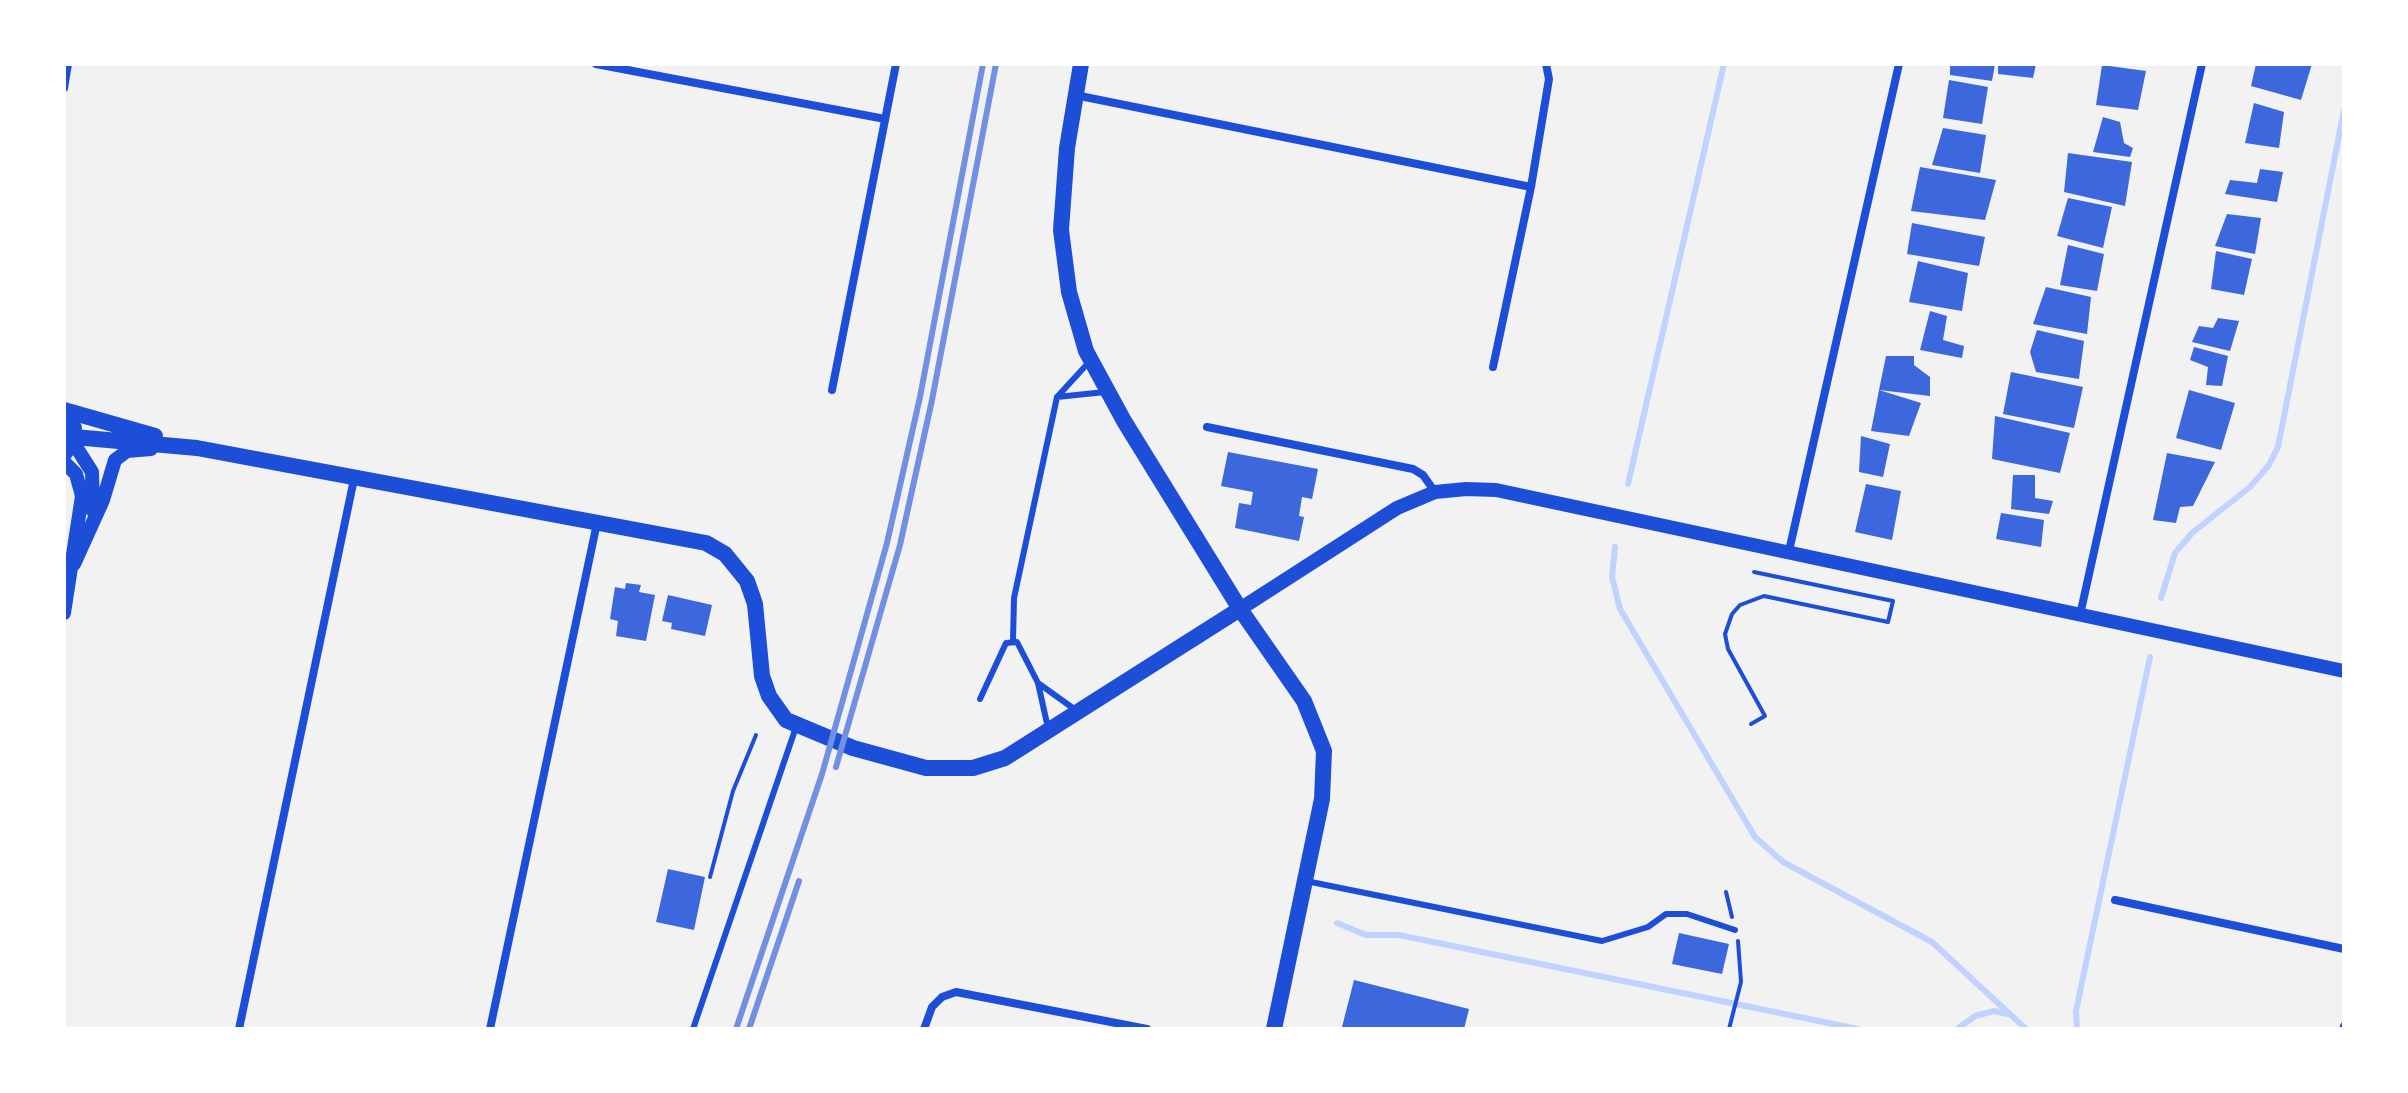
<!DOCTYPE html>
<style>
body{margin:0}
#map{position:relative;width:2408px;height:1093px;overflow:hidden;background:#f2f2f2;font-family:"Sofia Sans Condensed",sans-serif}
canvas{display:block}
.frame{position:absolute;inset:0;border:66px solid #fff;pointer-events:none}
</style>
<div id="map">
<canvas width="2408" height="1093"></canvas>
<div class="frame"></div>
</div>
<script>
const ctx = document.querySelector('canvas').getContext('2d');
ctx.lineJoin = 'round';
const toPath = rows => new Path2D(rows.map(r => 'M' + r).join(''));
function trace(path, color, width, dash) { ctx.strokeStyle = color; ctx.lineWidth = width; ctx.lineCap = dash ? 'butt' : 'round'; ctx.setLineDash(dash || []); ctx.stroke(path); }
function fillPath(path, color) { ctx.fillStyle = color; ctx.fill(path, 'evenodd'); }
const stream = toPath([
 [1628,484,1724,64],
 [1615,547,1612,577,1620,609,1755,837,1783,862,1932,942,2026,1029],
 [2161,598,2175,553,2192,533,2250,487,2269,465,2278,447,2344,110],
 [1337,923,1366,935,1399,935,1858,1029],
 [1957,1029,1975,1016,1994,1011,2008,1014],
 [2077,1029,2076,1011,2150,657]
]);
const building = toPath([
 [1950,64,1995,64,1992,81,1950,75],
 [1998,64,2036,64,2033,78,1998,74],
 [2256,64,2312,64,2301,100,2251,86],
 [2102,65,2146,71,2138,110,2096,105],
 [1949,80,1988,87,1982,124,1943,118],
 [2254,103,2284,112,2279,148,2245,143],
 [2103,117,2120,122,2124,143,2133,148,2130,157,2093,152],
 [1943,128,1986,135,1980,173,1932,165],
 [2068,153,2132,162,2125,206,2064,192],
 [1920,167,1996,180,1985,220,1911,211],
 [2260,169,2283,172,2277,202,2225,194,2230,180,2257,183],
 [2068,198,2112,207,2103,248,2057,236],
 [2227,214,2261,218,2255,254,2215,246],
 [1912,223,1985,237,1979,266,1907,254],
 [2068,245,2104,254,2097,291,2060,285],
 [2216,251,2252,259,2244,295,2211,289],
 [1918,261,1968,273,1962,311,1909,302],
 [2046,287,2091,297,2087,334,2033,324],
 [1930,311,1947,316,1943,340,1964,346,1962,358,1920,350],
 [2218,318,2239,321,2230,351,2192,342,2199,326,2213,328],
 [2037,330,2084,341,2079,379,2036,372,2030,352],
 [2194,347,2228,356,2222,386,2206,385,2208,367,2190,360],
 [1886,356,1914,356,1914,365,1930,377,1930,396,1879,390,1921,403,1909,436,1871,431,1879,390],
 [2011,372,2083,387,2074,428,2003,414],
 [2189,390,2235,403,2221,450,2176,438],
 [1995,416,2070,433,2060,473,1992,459],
 [1861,436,1890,444,1883,477,1859,472],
 [1228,452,1318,469,1312,499,1302,497,1299,516,1304,517,1299,541,1235,528,1239,503,1251,505,1253,492,1221,486],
 [2167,453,2215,462,2193,506,2180,507,2176,523,2153,520],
 [2013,475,2035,475,2035,498,2053,501,2049,514,2011,509],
 [1866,484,1901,491,1892,540,1855,532],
 [2001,513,2044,520,2041,547,1996,539],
 [626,583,641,585,639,592,655,595,646,641,616,636,618,621,610,619,615,587,625,589],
 [668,595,712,605,705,636,671,629,672,623,662,621],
 [668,869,705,877,694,930,656,922],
 [1679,933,1729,944,1722,974,1672,964],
 [1354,980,1469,1009,1464,1029,1342,1027]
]);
const path = toPath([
 [1751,724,1765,716,1728,649,1725,634,1732,614,1740,605,1764,596,1888,622,1893,601,1754,572],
 [710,877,733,791,756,735],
 [1726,892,1732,917],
 [1729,1029,1741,982,1738,941]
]);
const service = toPath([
 [1057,397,1105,392],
 [1013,640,1014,598,1057,397,1090,361],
 [1038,683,1077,711],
 [980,699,1006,643,1017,642,1038,683,1048,728],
 [1306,881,1602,941,1648,927,1666,914,1687,914,1735,930],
 [693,1029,796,727]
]);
const minor = toPath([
 [596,64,885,119],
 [64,88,68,64],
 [1075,95,1531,187],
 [1493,367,1531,187,1549,79,1546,64],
 [832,390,896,64],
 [1207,427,1413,469,1423,475,1435,492],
 [1789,551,1899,64],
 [2080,615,2202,64],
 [2115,900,2344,949],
 [239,1029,354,479],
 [490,1029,597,523],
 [924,1029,932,1007,942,997,956,992,1147,1029],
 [2343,1029,2344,1026]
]);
const tertiary = toPath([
 [73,442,92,472,93,511],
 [64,462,76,474,82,496,64,613],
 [74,564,103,500,115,460,127,451,151,449],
 [1240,609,1397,508,1435,492,1466,489,1496,490,2344,671]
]);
const secondary = toPath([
 [1081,64,1067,148,1061,230,1069,292,1086,351,1124,421,1240,609,1304,701,1324,751,1322,799,1274,1029],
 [64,410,155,436],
 [64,412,74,428,73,442,64,454],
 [74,437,197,448,706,543,725,554,747,581,755,604,762,676,769,696,786,720,853,748,926,768,973,768,1005,758,1240,609]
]);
const rail = toPath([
 [836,767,900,545,932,400,996,64],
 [736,1029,822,774,887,543,920,397,983,64],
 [749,1029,799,881]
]);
trace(stream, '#bfd3fe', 6);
fillPath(building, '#3d67dc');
trace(path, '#1d4ed8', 4);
trace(service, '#1d4ed8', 6);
trace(minor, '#1d4ed8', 8);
trace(tertiary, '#1d4ed8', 14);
trace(secondary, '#1d4ed8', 16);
trace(rail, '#7290e2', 6);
</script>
